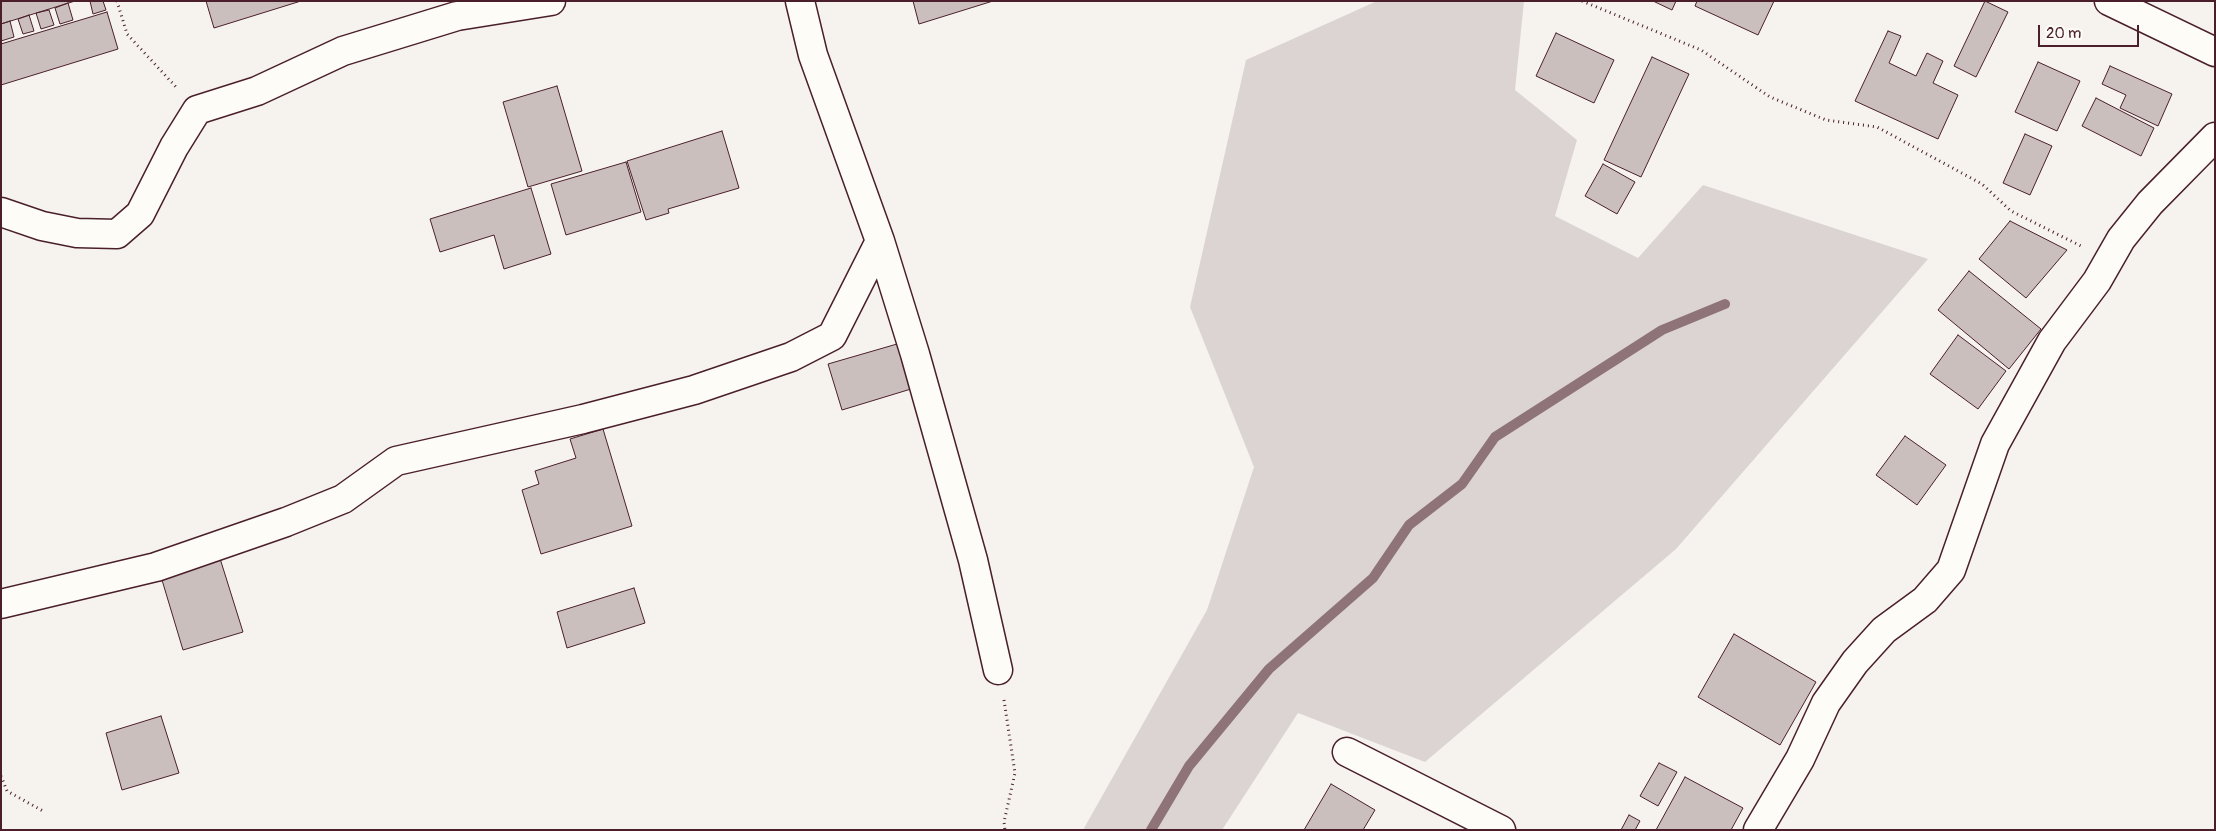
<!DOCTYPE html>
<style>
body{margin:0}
#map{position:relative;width:2216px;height:831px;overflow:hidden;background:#f6f3ef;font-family:Pangolin,sans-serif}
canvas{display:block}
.frame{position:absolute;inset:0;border:2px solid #4a1f2b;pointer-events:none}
.scale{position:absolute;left:2038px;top:25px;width:101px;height:22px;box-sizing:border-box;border:2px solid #4a1f2b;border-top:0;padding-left:6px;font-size:15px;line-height:18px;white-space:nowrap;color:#4a1f2b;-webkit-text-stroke:4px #fdfcf7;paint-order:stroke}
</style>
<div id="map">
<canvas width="2216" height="831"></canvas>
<div class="frame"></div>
<div class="scale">20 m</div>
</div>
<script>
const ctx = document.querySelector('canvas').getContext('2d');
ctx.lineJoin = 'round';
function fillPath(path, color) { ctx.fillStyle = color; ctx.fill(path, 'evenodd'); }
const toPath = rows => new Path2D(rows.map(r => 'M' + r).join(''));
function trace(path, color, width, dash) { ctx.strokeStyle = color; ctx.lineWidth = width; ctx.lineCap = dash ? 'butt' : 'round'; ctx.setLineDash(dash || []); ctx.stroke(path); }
const green = toPath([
 [1377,1,1524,1,1515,90,1577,140,1555,216,1638,258,1703,185,1928,259,1676,549,1425,762,1298,713,1222,830,1083,830,1207,610,1254,467,1190,307,1246,60]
]);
const stream = toPath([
 [1151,830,1189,766,1269,669,1373,578,1409,525,1462,484,1495,437,1662,330,1725,304]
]);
const building = toPath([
 [1,1,75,1,1,24,1,1],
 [90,1,103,1,106,10,93,14,90,1],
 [206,1,301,1,214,28,206,1],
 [913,1,993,1,919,24,913,1],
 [1653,1,1676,1,1672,10,1653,1],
 [1697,1,1774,1,1758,35,1695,6,1697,1],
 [1985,1,2008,12,1976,77,1954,66,1985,1],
 [68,3,73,20,60,24,55,8,68,3],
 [49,10,54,25,41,29,36,13,49,10],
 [107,12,118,49,1,85,1,44,107,12],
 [29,15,34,31,23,34,18,19,29,15],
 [10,21,14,37,1,41,1,24,10,21],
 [1888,31,1901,36,1889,63,1916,76,1927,53,1943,61,1933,83,1958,95,1938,139,1855,101,1888,31],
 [1556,33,1614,60,1594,103,1536,76,1556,33],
 [1652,57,1689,74,1641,177,1604,160,1652,57],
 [2038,62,2080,81,2057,131,2015,112,2038,62],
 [2110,66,2172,94,2158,126,2120,108,2126,95,2102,84,2110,66],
 [557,86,582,171,528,187,503,102,557,86],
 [2096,98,2154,128,2141,156,2082,126,2096,98],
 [722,131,739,188,668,209,669,213,646,220,627,161,722,131],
 [2025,134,2052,146,2030,195,2003,183,2025,134],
 [626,162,641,212,566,235,551,184,626,162],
 [1603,164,1635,182,1617,214,1585,196,1603,164],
 [531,188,551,254,504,269,494,235,440,252,430,219,531,188],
 [2010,221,2067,250,2026,298,1979,259,2010,221],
 [1969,271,2041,329,2009,369,1938,310,1969,271],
 [1958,335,2006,371,1978,409,1930,374,1958,335],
 [897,344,911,389,842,410,828,364,897,344],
 [603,429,632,526,541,554,522,490,539,484,535,471,576,458,570,439,603,429],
 [1905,436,1946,465,1917,505,1876,475,1905,436],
 [218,552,243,632,183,650,159,570,218,552],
 [634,588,645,623,567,648,557,612,634,588],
 [1734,634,1816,682,1780,745,1698,697,1734,634],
 [161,716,179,773,122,790,106,733,161,716],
 [1659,763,1677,772,1658,806,1640,796,1659,763],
 [1685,777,1743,808,1731,830,1656,830,1685,777],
 [1331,784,1375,810,1363,830,1304,830,1331,784],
 [1629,815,1640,821,1635,830,1621,830,1629,815]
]);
const path = toPath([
 [117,1,127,34,176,87],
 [1582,1,1701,50,1770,97,1826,120,1877,127,1982,184,2011,211,2081,246],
 [1004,700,1015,773,1004,822,1005,830],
 [1,776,7,791,43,811]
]);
const minor = toPath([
 [800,1,813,55,880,241,915,354,973,560,998,670],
 [2109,1,2215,52],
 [1,212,42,226,77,233,117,234,140,214,174,147,197,110,257,91,343,51,457,16,551,1],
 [1,604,156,567,286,522,343,499,396,461,583,419,694,390,791,357,832,336,880,241],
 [1347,752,1501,830],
 [1758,830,1800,759,1826,703,1855,662,1884,630,1925,600,1951,570,1995,444,2052,341,2097,281,2121,239,2150,203,2215,137]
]);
fillPath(green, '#dcd4d2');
trace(stream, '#8e7378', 10);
fillPath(building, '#cbbfbe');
trace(building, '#4a1f2b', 1);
trace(minor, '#4a1f2b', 31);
trace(path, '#4a1f2b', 3, [1, 4]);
trace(minor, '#fdfcf7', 28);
</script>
